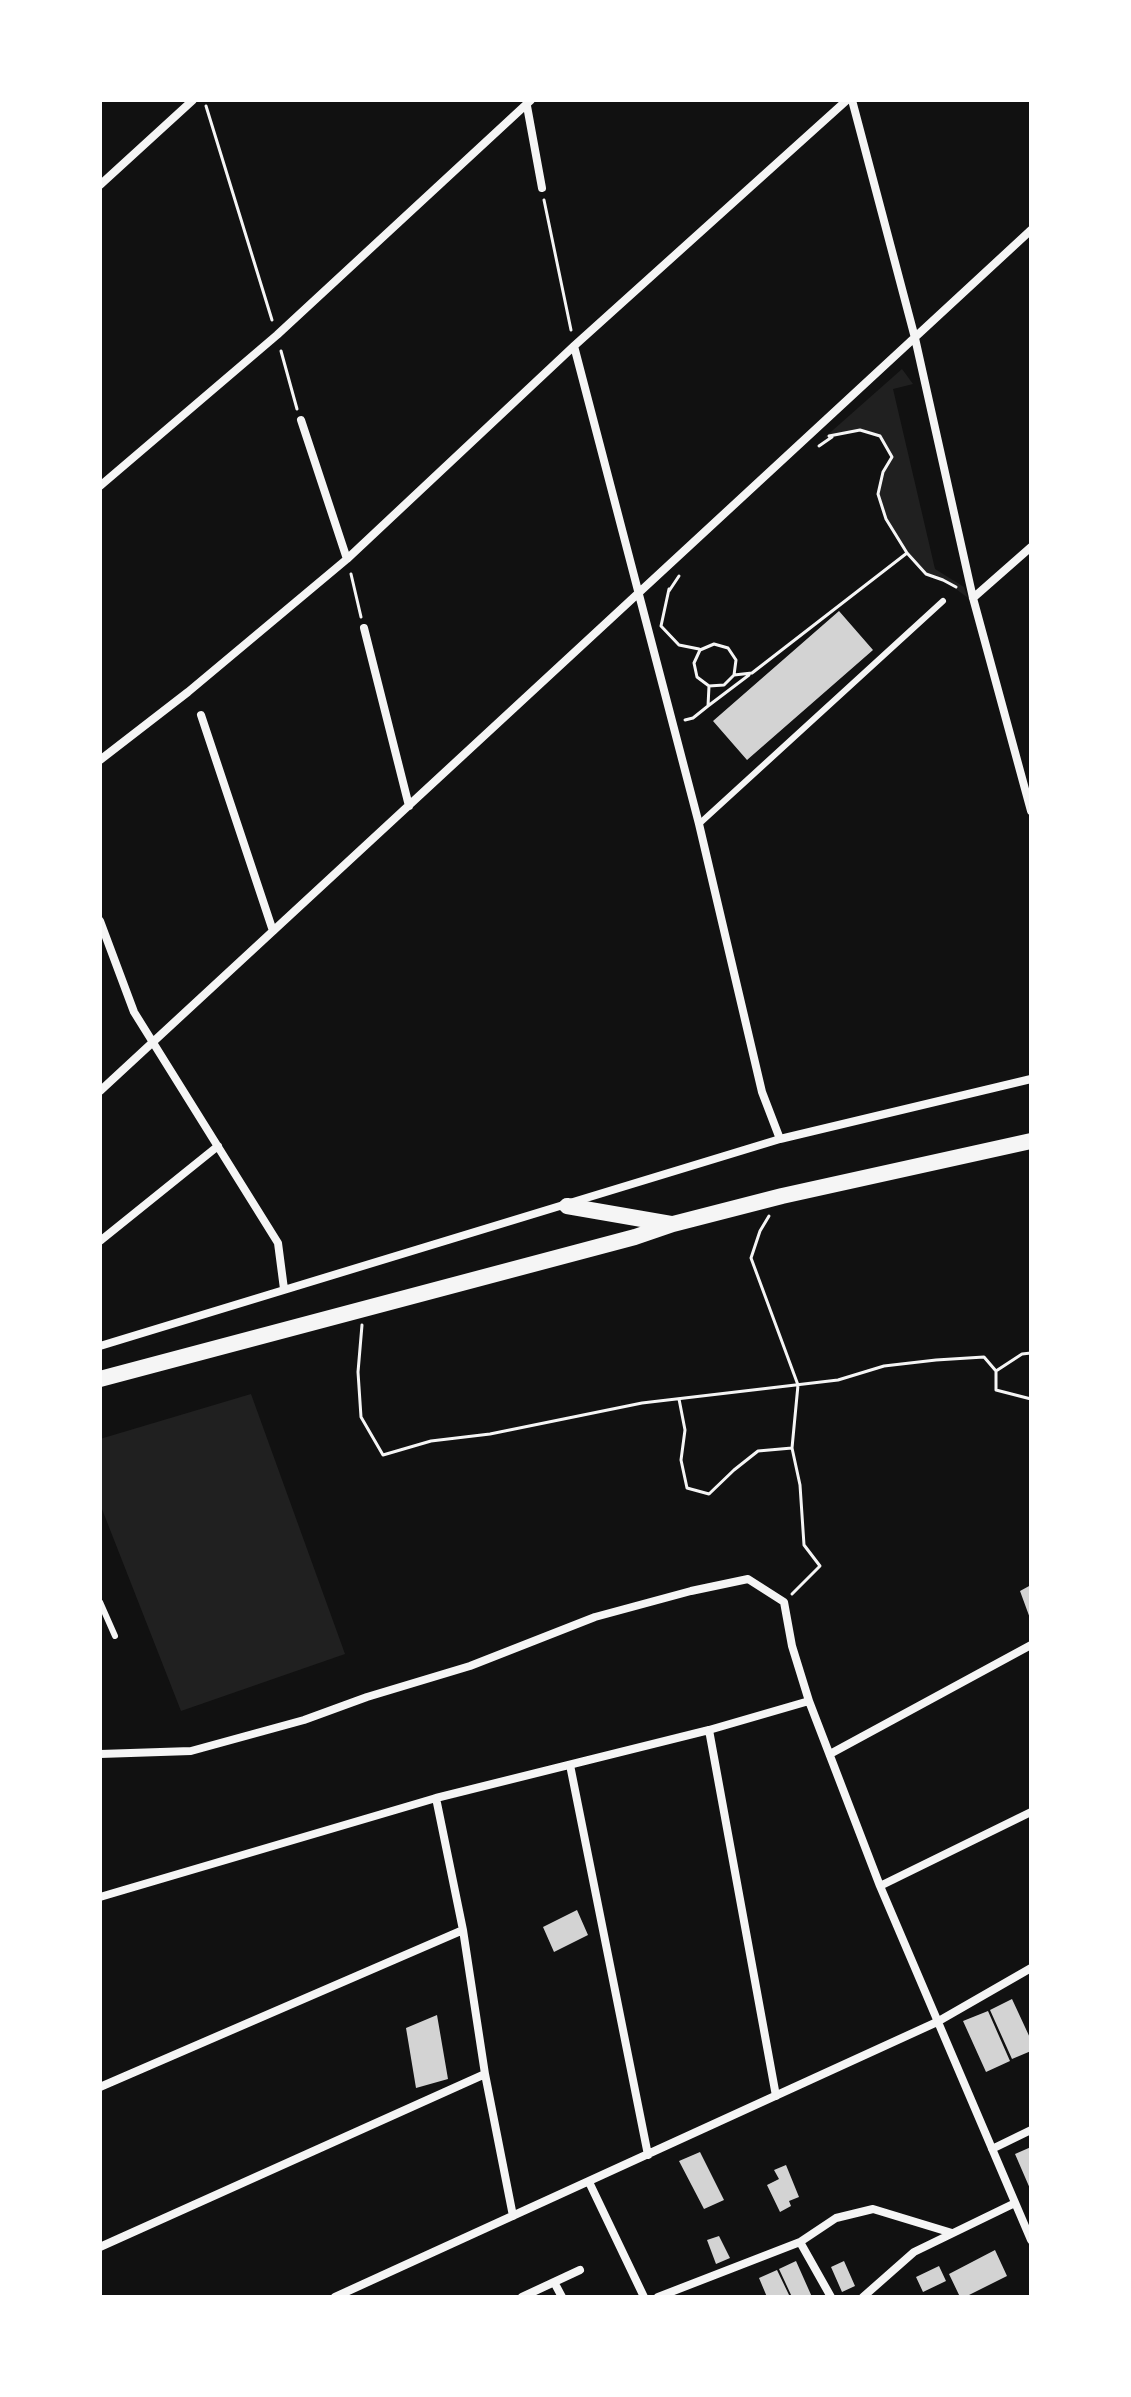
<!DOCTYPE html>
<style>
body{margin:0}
#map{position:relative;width:1131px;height:2397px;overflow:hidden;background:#111;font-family:Helvetica,sans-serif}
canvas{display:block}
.frame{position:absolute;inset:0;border:102px solid #fff;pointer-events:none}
</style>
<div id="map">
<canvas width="1131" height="2397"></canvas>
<div class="frame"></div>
</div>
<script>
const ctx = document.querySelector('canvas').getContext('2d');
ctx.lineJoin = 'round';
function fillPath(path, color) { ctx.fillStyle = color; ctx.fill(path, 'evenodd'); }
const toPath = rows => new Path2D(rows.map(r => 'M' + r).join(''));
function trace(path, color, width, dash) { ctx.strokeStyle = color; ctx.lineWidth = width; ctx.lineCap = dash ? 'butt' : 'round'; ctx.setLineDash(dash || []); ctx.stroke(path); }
const green = toPath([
 [902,369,913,384,893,389,935,569,964,587,968,598,944,580,926,574,907,553,886,519,878,494,883,472,892,457,880,436,860,430,824,438],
 [251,1394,345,1654,181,1711,100,1504,100,1439]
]);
const building = toPath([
 [839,611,873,650,747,760,713,721],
 [1031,1585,1031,1621,1020,1591],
 [577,1910,588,1935,554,1952,543,1927],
 [1012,1999,1031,2040,1031,2051,1012,2059,990,2010],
 [988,2011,1010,2061,986,2072,963,2021],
 [437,2015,448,2079,416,2088,406,2028],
 [1031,2147,1031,2191,1015,2154],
 [700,2152,724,2200,704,2209,679,2161],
 [786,2165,799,2197,789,2201,791,2206,780,2212,767,2185,779,2179,774,2170],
 [719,2236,730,2258,716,2264,707,2240],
 [995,2250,1007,2276,965,2297,960,2297,949,2274],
 [796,2261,812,2297,792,2297,779,2269],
 [844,2261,855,2286,842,2292,831,2267],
 [939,2266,946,2281,923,2292,916,2277],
 [777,2270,790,2297,767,2297,759,2278]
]);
const path = toPath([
 [206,106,272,320],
 [544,200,571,330],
 [281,351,297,409],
 [829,436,860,430,880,436,892,457,883,472,878,494,886,519,907,553,926,574,943,580,956,587],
 [819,446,832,437],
 [351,574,361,617],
 [669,589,661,626,679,645,699,649],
 [669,591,679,576],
 [734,675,736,660,728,648,714,644,700,650,694,663,697,677,709,686,724,685,734,675,752,673,907,553],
 [708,706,749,675],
 [685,720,693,718,708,706,709,686],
 [769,1216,760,1231,751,1258,798,1385,792,1448,800,1485,804,1545,820,1566,792,1594],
 [362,1325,358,1372,361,1417,383,1455,431,1441,490,1434,642,1403,838,1380,884,1366,936,1360,984,1357,996,1371,996,1390,1031,1399],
 [996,1371,1022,1354,1031,1353],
 [679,1399,685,1430,681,1460,687,1488,709,1494,734,1470,758,1451,792,1448]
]);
const service = toPath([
 [699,824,943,601],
 [100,1602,115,1636]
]);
const minor = toPath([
 [852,100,915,338,973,598,1031,811],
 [527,106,542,188],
 [100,185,193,100],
 [574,346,699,824,762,1092,780,1139],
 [301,420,347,559],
 [100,486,277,335,531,100],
 [973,598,1031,547],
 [364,628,409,806],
 [201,715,273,931],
 [100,760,188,692,347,559,574,346,847,100],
 [100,921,134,1012,278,1243,284,1289],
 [100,1091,1031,230],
 [100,1241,218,1146],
 [100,1346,780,1139,1031,1079],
 [709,1730,776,2096],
 [100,1754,191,1751,304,1720,367,1697,470,1666,595,1617,691,1591,748,1579,784,1602,792,1646,809,1701,880,1886,1031,2240],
 [830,1754,1031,1645],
 [570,1765,648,2155],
 [436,1798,463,1930,485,2074,513,2216],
 [880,1886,1031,1812],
 [100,1897,436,1798,709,1730,809,1701],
 [100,2087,463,1930],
 [992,2149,1031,2130],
 [589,2182,644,2297],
 [800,2242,831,2297],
 [100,2247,485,2074],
 [554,2282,562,2297],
 [335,2297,937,2022,1031,1968],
 [522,2297,580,2270],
 [658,2297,800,2242,836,2218,873,2209,952,2233],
 [863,2297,914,2252,1015,2203]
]);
const secondary = toPath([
 [567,1206,671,1224],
 [100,1379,635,1237,673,1224,782,1196,1031,1141]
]);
fillPath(green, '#202020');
fillPath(building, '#d3d3d3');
trace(path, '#f5f5f5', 3);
trace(service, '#f5f5f5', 6);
trace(minor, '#f5f5f5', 8);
trace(secondary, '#f5f5f5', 16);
</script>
